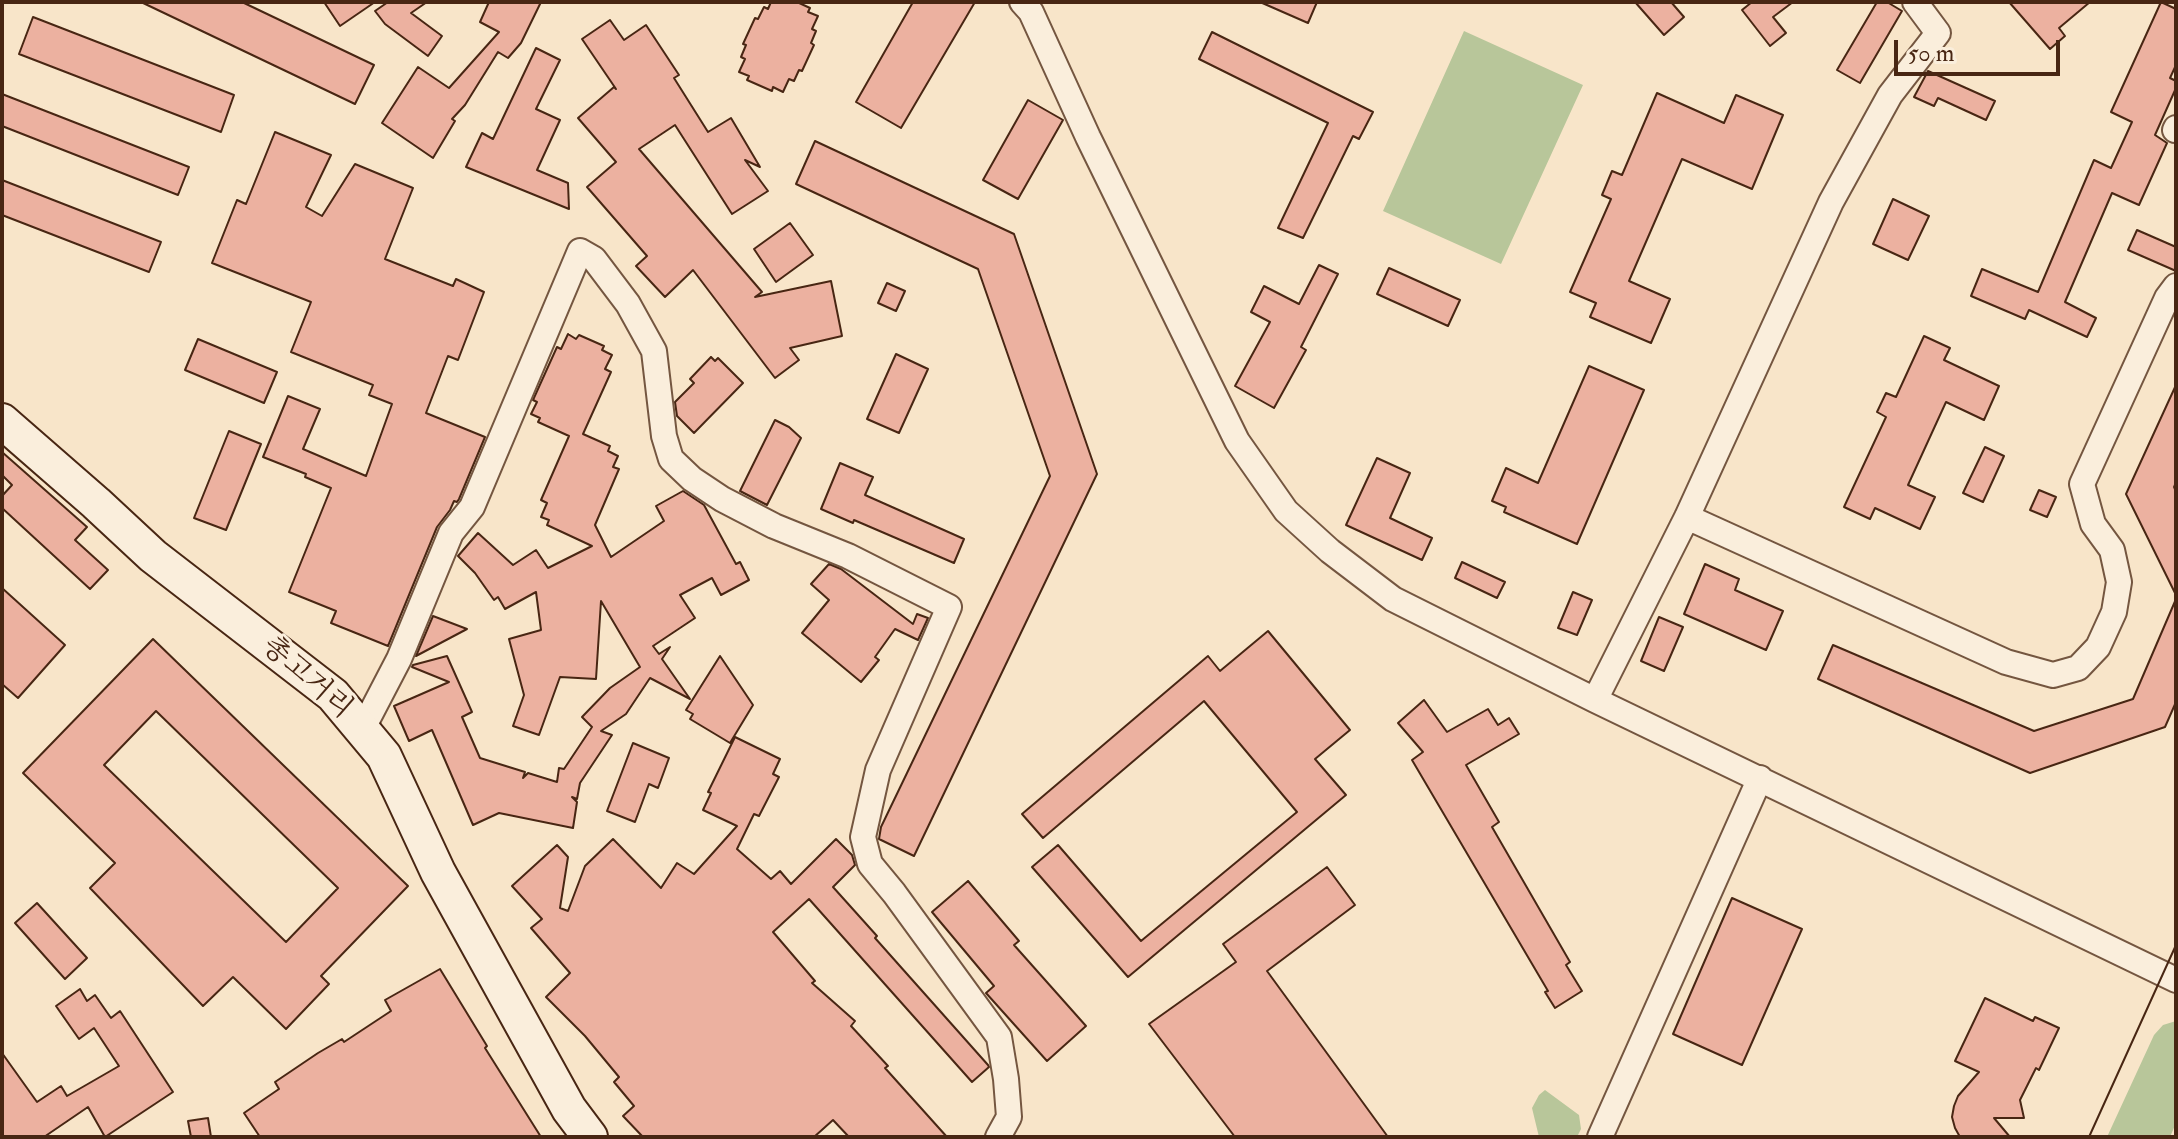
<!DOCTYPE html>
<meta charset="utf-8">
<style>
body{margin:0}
#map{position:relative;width:2178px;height:1139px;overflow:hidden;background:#f8e5c9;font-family:"IM FELL Double Pica",serif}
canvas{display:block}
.frame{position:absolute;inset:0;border:4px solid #482613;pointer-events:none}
.scale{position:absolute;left:1894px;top:40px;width:166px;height:36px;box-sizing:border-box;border:4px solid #482613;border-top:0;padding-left:10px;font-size:24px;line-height:28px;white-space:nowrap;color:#482613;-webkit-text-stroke:6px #faeedc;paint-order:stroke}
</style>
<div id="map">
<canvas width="2178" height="1139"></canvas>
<div class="frame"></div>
<div class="scale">50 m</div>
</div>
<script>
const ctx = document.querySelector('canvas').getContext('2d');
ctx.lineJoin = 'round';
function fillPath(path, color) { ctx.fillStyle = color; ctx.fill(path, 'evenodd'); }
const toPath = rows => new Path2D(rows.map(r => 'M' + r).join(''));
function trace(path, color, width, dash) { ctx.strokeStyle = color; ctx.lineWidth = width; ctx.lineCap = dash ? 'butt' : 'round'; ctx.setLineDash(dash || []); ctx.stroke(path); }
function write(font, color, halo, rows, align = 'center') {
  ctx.font = font + ' "IM FELL Double Pica","Noto Serif KR",serif'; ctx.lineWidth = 6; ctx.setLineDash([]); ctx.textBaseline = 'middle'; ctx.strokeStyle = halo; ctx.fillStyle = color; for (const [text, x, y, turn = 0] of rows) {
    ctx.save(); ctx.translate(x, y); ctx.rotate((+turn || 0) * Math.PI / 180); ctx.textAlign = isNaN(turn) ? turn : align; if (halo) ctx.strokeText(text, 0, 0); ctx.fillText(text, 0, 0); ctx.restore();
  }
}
const green = toPath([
 [1464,31,1583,85,1501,264,1383,211],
 [2176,1021,2176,1123,2170,1137,2107,1137,2154,1035,2163,1025],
 [1545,1090,1579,1115,1581,1129,1577,1137,1539,1137,1532,1108,1539,1095]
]);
const building = toPath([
 [141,2,242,2,374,65,355,104,141,2],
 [324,2,375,2,340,26,324,2],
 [388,2,427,2,411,13,442,36,428,56,385,24,375,11,388,2],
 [489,2,541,2,521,43,508,58,498,52,465,105,452,119,455,121,433,158,382,123,418,67,449,88,499,32,480,22,489,2],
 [771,2,797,2,810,8,808,12,818,16,812,29,816,31,811,43,814,45,802,71,799,70,794,81,789,79,783,92,773,87,772,91,747,80,749,76,739,72,745,59,741,57,746,45,743,44,755,18,758,19,764,7,768,9,771,2],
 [913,2,975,2,901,128,856,102,913,2],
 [1260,2,1317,2,1308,23,1260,2],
 [1635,2,1671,2,1684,17,1664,35,1635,2],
 [1752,2,1793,2,1773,17,1786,33,1770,46,1742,10,1752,2],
 [1877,2,1887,2,1902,11,1860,83,1837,70,1877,2],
 [2009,2,2090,2,2059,28,2065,36,2050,49,2009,2],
 [2161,2,2176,9,2176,65,2170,78,2176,81,2176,88,2155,135,2167,143,2139,205,2112,193,2065,302,2096,318,2087,337,2029,310,2025,319,1971,296,1982,269,2038,292,2094,160,2111,168,2132,122,2111,112,2161,2],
 [33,17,234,95,221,132,19,54,33,17],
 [610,20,624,40,646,25,679,75,674,78,708,132,731,118,760,167,745,160,768,191,732,214,675,125,639,149,762,292,755,297,831,281,842,336,790,348,799,360,775,378,693,270,665,297,636,266,647,256,587,187,616,162,578,118,614,87,616,89,582,39,610,20],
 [1212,32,1373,112,1359,139,1353,136,1303,238,1278,228,1328,123,1199,59,1212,32],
 [536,48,560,60,536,109,560,120,537,170,568,183,569,209,466,167,482,133,493,139,536,48],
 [1928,71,1995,101,1986,120,1938,98,1934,106,1914,97,1928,71],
 [1657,93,1724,123,1736,95,1783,115,1752,189,1682,159,1629,281,1670,299,1651,343,1590,317,1596,303,1570,292,1611,199,1602,195,1612,171,1622,175,1657,93],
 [2,94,189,167,178,195,2,126,2,94],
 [1028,100,1063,120,1018,199,983,180,1028,100],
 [275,132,331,155,306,207,322,216,355,164,413,188,385,259,453,286,456,279,484,292,458,360,448,356,426,413,485,437,459,499,457,502,454,501,450,510,437,527,388,646,331,623,336,611,289,592,331,488,305,477,306,474,263,457,288,396,320,409,303,449,366,476,392,404,369,395,373,385,291,352,311,302,212,263,237,200,246,204,275,132],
 [815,141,1014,234,1097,474,914,856,879,839,881,827,1050,476,978,269,796,184,815,141],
 [2,180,161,242,149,272,2,215,2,180],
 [1893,199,1929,216,1908,260,1873,244,1893,199],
 [790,223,813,255,776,282,754,249,790,223],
 [2137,230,2176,247,2176,271,2128,250,2137,230],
 [1319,265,1338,274,1301,347,1306,350,1274,408,1235,386,1270,322,1251,312,1264,286,1299,304,1319,265],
 [1389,268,1460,300,1448,326,1377,294,1389,268],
 [887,283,905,291,896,311,878,303,887,283],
 [568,334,576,339,579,335,604,346,602,350,612,355,605,369,611,372,583,434,610,446,608,451,618,456,613,467,619,469,595,525,611,557,664,521,656,506,683,491,704,505,736,564,740,562,749,580,721,595,712,578,680,595,695,618,653,646,659,654,670,647,662,659,690,699,650,678,626,714,601,731,612,735,580,783,577,799,572,797,577,802,573,828,499,813,473,825,432,730,409,741,394,706,449,682,412,667,413,665,447,656,472,712,462,717,480,758,525,772,523,778,528,773,557,782,559,768,564,769,592,727,582,717,610,688,640,667,601,601,596,679,560,677,539,735,513,726,524,695,509,639,541,630,536,592,505,609,498,597,494,600,475,573,458,556,478,533,513,565,536,550,548,568,592,546,547,525,549,520,541,517,547,503,541,500,569,436,538,422,540,418,531,414,537,402,533,400,557,347,561,349,568,334],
 [1924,336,1950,348,1944,360,1999,386,1984,420,1946,402,1908,485,1935,497,1920,529,1875,508,1870,519,1844,507,1886,417,1877,412,1886,393,1896,397,1924,336],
 [198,339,277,372,264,403,185,370,198,339],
 [896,354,928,369,899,433,867,419,896,354],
 [711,357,715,361,718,358,743,383,694,433,677,416,675,402,694,383,690,379,711,357],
 [1589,366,1644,390,1577,544,1504,512,1506,507,1492,501,1506,468,1538,483,1589,366],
 [2176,385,2176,482,2174,487,2176,492,2176,595,2126,494,2176,385],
 [775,420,789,427,801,438,767,505,740,491,775,420],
 [229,431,261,444,226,530,194,518,229,431],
 [1985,447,2004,456,1983,502,1963,493,1985,447],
 [2,452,87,527,75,540,108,570,90,589,2,508,2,496,12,485,2,475,2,452],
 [1377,458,1410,473,1390,518,1432,538,1422,560,1346,525,1377,458],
 [840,463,873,477,865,495,964,539,954,563,854,520,853,523,821,509,840,463],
 [2039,490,2056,497,2047,517,2030,510,2039,490],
 [1462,562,1505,582,1497,598,1455,578,1462,562],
 [829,564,841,569,913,624,917,614,928,618,918,640,895,629,875,657,879,660,861,682,802,633,829,600,811,584,829,564],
 [1705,564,1739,579,1735,590,1783,611,1766,650,1684,614,1705,564],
 [2,588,65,645,18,698,2,684,2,588],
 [1573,592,1592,600,1577,635,1558,628,1573,592],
 [2176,599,2176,702,2165,727,2030,773,1818,679,1833,645,2034,731,2133,699,2176,599],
 [433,616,467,629,416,656,433,616],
 [1659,617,1683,627,1664,671,1641,661,1659,617],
 [1268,631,1350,730,1315,759,1346,795,1128,977,1032,867,1058,845,1141,941,1297,812,1204,701,1043,838,1022,814,1208,656,1220,671,1268,631],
 [153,639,408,886,321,976,329,984,286,1029,233,977,203,1006,90,888,115,863,23,773,153,639],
 [156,711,338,888,286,942,104,765,156,711],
 [720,656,753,705,730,743,690,719,693,714,686,710,720,656],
 [1424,700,1447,732,1488,709,1498,725,1509,718,1519,734,1466,765,1499,822,1492,827,1570,962,1566,965,1582,991,1555,1008,1545,992,1548,991,1412,760,1423,752,1398,723,1424,700],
 [735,737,780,759,773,774,779,777,759,816,754,814,737,849,771,879,780,871,791,884,836,839,852,855,855,865,833,887,877,936,875,938,988,1065,989,1067,972,1082,809,899,773,932,815,981,812,983,855,1021,851,1026,888,1066,885,1068,947,1137,849,1137,833,1120,814,1137,643,1137,623,1116,634,1106,614,1082,619,1077,585,1036,546,997,570,973,531,928,542,919,512,886,557,845,568,857,560,908,568,911,585,866,613,839,661,888,677,863,694,874,737,826,703,810,711,793,708,792,735,737],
 [633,743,669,758,658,788,649,784,635,822,607,811,633,743],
 [1327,867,1355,905,1267,971,1388,1137,1235,1137,1149,1024,1236,962,1223,944,1327,867],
 [968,881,1019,941,1014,945,1086,1026,1047,1061,986,993,994,986,932,912,968,881],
 [1732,898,1802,929,1742,1065,1673,1034,1732,898],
 [37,903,87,958,65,979,15,923,37,903],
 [440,969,487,1046,485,1048,541,1137,260,1137,244,1113,279,1089,275,1082,318,1053,342,1039,344,1042,391,1011,385,1000,440,969],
 [80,989,87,1001,95,995,111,1018,120,1011,173,1092,105,1137,88,1107,44,1137,2,1137,2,1053,37,1102,61,1086,67,1096,119,1066,94,1028,79,1039,56,1006,80,989],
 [1985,998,2033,1021,2035,1017,2059,1028,2039,1070,2036,1068,2020,1100,2024,1118,1994,1118,2010,1137,1960,1137,1955,1128,1952,1117,1954,1106,1958,1096,1979,1072,1955,1061,1985,998],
 [208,1118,211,1137,191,1137,188,1121,208,1118]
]);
const street = toPath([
 [1022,2,1031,12,1088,137,1237,441,1286,511,1330,551,1393,599,1595,700,2176,980],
 [2175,130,2176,128],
 [1687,517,2006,662,2053,675,2078,668,2098,647,2114,612,2119,582,2112,550,2093,524,2082,484,2167,298,2176,286],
 [1595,700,1687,517,1831,202,1890,95,1938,33,1915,2],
 [362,730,399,659,451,533,472,507,580,251,594,259,628,304,654,351,664,436,671,459,692,479,722,499,774,526,848,556,949,607,878,770,863,837,870,864,894,893,999,1037,1006,1079,1009,1117,998,1137],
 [1600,1137,1760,778]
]);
const secondary = toPath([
 [2,421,96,503,153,556,333,695,384,756,438,872,569,1109,590,1137]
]);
const tram = toPath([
 [2089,1137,2176,945]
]);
const streetNames = [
 ["총고거리",306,679,41]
];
fillPath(green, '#b8c69a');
fillPath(building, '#ecb1a0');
trace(building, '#482613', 2);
trace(street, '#745640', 28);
trace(secondary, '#482613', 38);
trace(street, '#faeedc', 24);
trace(secondary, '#faeedc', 34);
trace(tram, '#482613', 2);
write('28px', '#482613', '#faeedc', streetNames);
</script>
